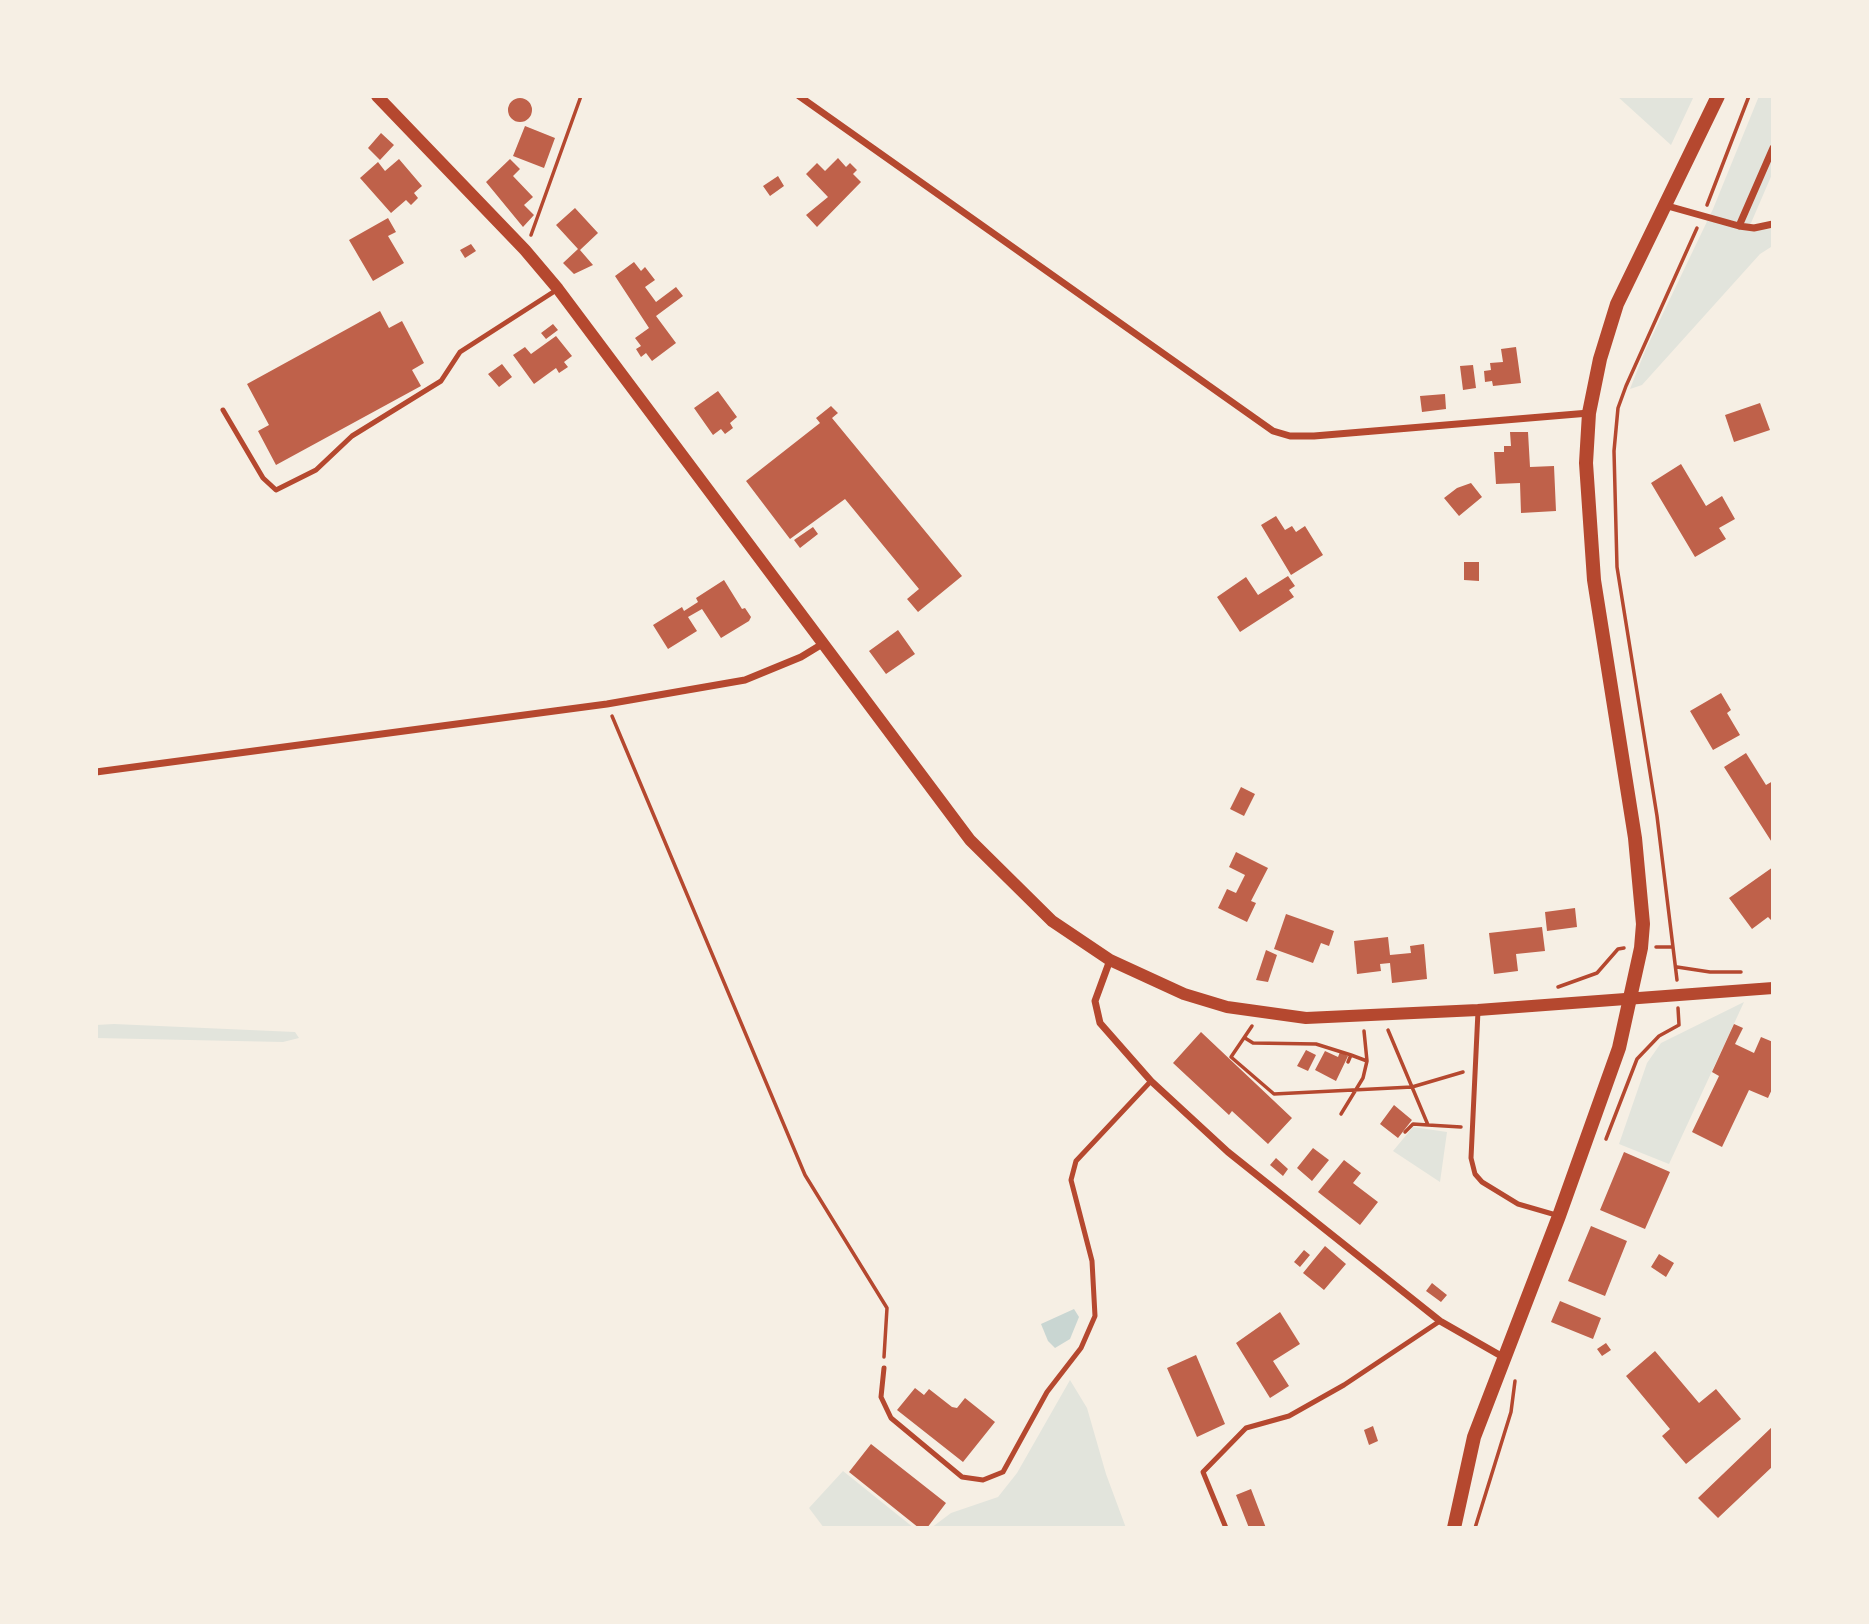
<!DOCTYPE html>
<style>
body{margin:0}
#map{position:relative;width:1869px;height:1624px;overflow:hidden;background:#f6efe4;font-family:"Work Sans",sans-serif}
canvas{display:block}
.frame{position:absolute;inset:0;border:98px solid #f6efe4;pointer-events:none}
</style>
<div id="map">
<canvas width="1869" height="1624"></canvas>
<div class="frame"></div>
</div>
<script>
const ctx = document.querySelector('canvas').getContext('2d');
ctx.lineJoin = 'round';
function fillPath(path, color) { ctx.fillStyle = color; ctx.fill(path, 'evenodd'); }
const toPath = rows => new Path2D(rows.map(r => 'M' + r).join(''));
function trace(path, color, width, dash) { ctx.strokeStyle = color; ctx.lineWidth = width; ctx.lineCap = dash ? 'butt' : 'round'; ctx.setLineDash(dash || []); ctx.stroke(path); }
const green = toPath([
 [1617,96,1694,96,1671,145],
 [1759,96,1773,96,1773,172,1748,230,1773,229,1773,255,1771,247,1760,254,1642,385,1630,389,1645,351,1713,209],
 [1744,1002,1669,1164,1619,1144,1647,1063,1661,1043],
 [114,1024,295,1032,299,1038,283,1042,96,1038,96,1025],
 [1413,1127,1447,1132,1440,1182,1393,1151],
 [1070,1380,1087,1408,1106,1474,1126,1528,931,1528,951,1513,998,1497,1017,1473],
 [843,1471,914,1528,824,1528,809,1508]
]);
const water = toPath([
 [1074,1309,1079,1317,1070,1339,1055,1348,1048,1341,1041,1324]
]);
const building = toPath([
 '508 110a12 12 0 1 1 24 0a12 12 0 1 1-24 0Z',
 [525,126,555,138,544,168,513,156],
 [381,133,394,145,380,160,368,148],
 [838,158,846,167,850,163,857,170,853,174,861,182,817,227,806,215,828,197,806,174,817,163,825,171],
 [399,159,422,186,414,193,418,198,411,205,406,200,391,213,360,178,378,162,385,171],
 [510,159,520,169,513,176,533,197,524,205,534,215,523,227,486,182],
 [778,176,784,186,770,196,763,186],
 [575,208,598,233,580,250,593,265,574,274,563,263,578,249,556,225],
 [388,218,396,232,388,236,404,263,373,281,349,240],
 [471,244,476,251,465,258,460,250],
 [634,262,641,271,645,267,655,280,645,287,656,302,676,287,683,296,656,316,676,343,652,361,646,353,641,357,636,349,641,346,635,338,649,328,615,276],
 [380,311,389,328,402,321,424,363,412,370,421,386,276,465,258,431,269,425,247,384],
 [553,324,558,330,546,339,541,333],
 [556,336,572,356,564,362,568,367,559,373,556,368,534,384,513,355,525,347,531,354],
 [1516,347,1521,383,1493,386,1492,381,1485,382,1484,371,1491,370,1490,363,1503,362,1501,349],
 [502,364,512,377,499,387,488,374],
 [1473,365,1476,388,1463,390,1460,366],
 [718,391,737,417,730,423,733,428,725,434,721,429,713,435,694,408],
 [1445,394,1446,409,1422,412,1420,396],
 [1760,403,1770,430,1734,442,1725,415],
 [831,406,838,413,832,418,962,576,918,612,907,599,919,589,845,499,790,539,746,481,820,423,816,418],
 [1510,432,1528,432,1530,467,1554,466,1556,511,1521,513,1520,483,1496,484,1494,452,1504,452,1504,446,1511,446],
 [1681,464,1706,506,1722,496,1735,519,1719,528,1726,539,1695,557,1651,483],
 [1471,483,1482,497,1459,516,1444,498,1457,488],
 [1276,516,1285,530,1292,526,1296,532,1305,526,1323,555,1291,575,1261,525],
 [813,527,818,534,800,548,794,540],
 [1464,562,1479,562,1479,581,1464,580],
 [1288,576,1295,586,1289,590,1294,597,1240,632,1217,597,1246,577,1258,595],
 [724,580,742,609,745,608,751,617,749,621,721,638,702,609,688,617,697,631,668,649,653,625,682,607,684,611,698,602,696,598],
 [898,630,915,654,886,674,869,651],
 [1721,693,1731,710,1727,713,1740,735,1713,750,1690,711],
 [1746,753,1766,785,1773,781,1773,844,1724,767],
 [1241,787,1255,794,1244,816,1230,809],
 [1236,852,1268,868,1251,901,1256,903,1247,922,1218,908,1227,889,1236,893,1245,875,1229,867],
 [1773,867,1773,922,1768,917,1752,929,1729,898],
 [1575,908,1577,927,1547,931,1545,912],
 [1286,914,1334,931,1329,946,1321,943,1313,963,1274,949],
 [1542,927,1545,951,1516,954,1518,971,1494,974,1489,933],
 [1388,937,1390,955,1411,953,1410,946,1424,944,1427,979,1392,983,1390,963,1380,964,1381,971,1357,974,1354,941],
 [1266,950,1277,955,1268,982,1256,980],
 [1734,1024,1743,1028,1735,1044,1754,1053,1761,1037,1773,1042,1773,1087,1768,1098,1749,1090,1722,1147,1692,1132,1719,1076,1712,1072],
 [1201,1032,1292,1118,1268,1144,1232,1111,1229,1115,1173,1063],
 [1306,1050,1316,1055,1308,1071,1297,1066],
 [1325,1051,1338,1057,1340,1052,1348,1056,1336,1081,1315,1070],
 [1394,1105,1412,1120,1398,1138,1380,1124],
 [1313,1148,1329,1160,1312,1181,1297,1168],
 [1624,1152,1670,1172,1645,1229,1600,1210],
 [1276,1158,1288,1169,1283,1176,1270,1165],
 [1344,1160,1361,1173,1353,1183,1378,1202,1360,1225,1318,1192],
 [1591,1226,1627,1241,1605,1296,1568,1281],
 [1325,1246,1346,1264,1324,1290,1303,1273],
 [1304,1250,1310,1255,1300,1267,1294,1262],
 [1659,1254,1674,1263,1666,1277,1651,1267],
 [1432,1283,1447,1295,1441,1302,1426,1291],
 [1560,1301,1601,1318,1593,1339,1551,1322],
 [1280,1312,1300,1344,1273,1361,1289,1386,1270,1398,1236,1343],
 [1606,1343,1611,1350,1602,1356,1597,1349],
 [1655,1351,1699,1403,1716,1389,1741,1419,1686,1464,1662,1436,1670,1429,1626,1376],
 [1196,1355,1225,1424,1197,1437,1167,1368],
 [915,1388,924,1395,929,1389,952,1407,957,1408,965,1398,995,1422,963,1462,897,1410],
 [1373,1426,1378,1441,1369,1445,1364,1430],
 [1773,1426,1773,1466,1718,1518,1698,1498],
 [871,1444,946,1503,927,1528,919,1528,849,1472],
 [1251,1489,1266,1528,1249,1528,1236,1495]
]);
const path = toPath([
 [1707,205,1749,96],
 [531,235,581,96],
 [612,716,805,1175,887,1308,884,1357],
 [1656,947,1671,947],
 [1677,967,1710,972,1741,972],
 [1677,980,1657,816,1617,567,1614,451,1618,408,1626,386,1697,228],
 [1558,987,1597,973,1618,949,1624,948],
 [1252,1026,1231,1057,1274,1094,1412,1087,1463,1072],
 [1388,1030,1428,1125,1461,1127],
 [1245,1038,1253,1043,1316,1044,1351,1055],
 [1348,1062,1351,1055,1367,1061],
 [1341,1114,1363,1078,1367,1061,1364,1031],
 [1405,1132,1413,1124,1428,1125],
 [1606,1139,1637,1059,1659,1036,1679,1025,1678,1008],
 [1475,1528,1511,1412,1515,1381]
]);
const service = toPath([
 [223,410,263,478,276,490,316,470,352,436,441,381,460,352,558,289],
 [1478,1011,1471,1158,1475,1174,1482,1182,1518,1204,1556,1215],
 [884,1368,881,1397,891,1418,962,1477,983,1480,1003,1472,1047,1392,1081,1348,1095,1316,1092,1261,1071,1180,1076,1161,1151,1081],
 [1226,1528,1203,1472,1246,1428,1289,1416,1344,1385,1440,1321]
]);
const minor = toPath([
 [799,96,1273,431,1290,436,1314,436,1589,413],
 [1664,205,1739,226,1754,228,1773,224],
 [1739,226,1773,148],
 [96,772,607,704,745,680,801,657,824,643],
 [1110,960,1095,1001,1100,1023,1151,1081,1228,1152,1440,1321,1503,1357]
]);
const tertiary = toPath([
 [377,96,525,250,558,289,970,840,1052,921,1110,960,1184,994,1227,1007,1306,1018,1478,1010,1773,988]
]);
const secondary = toPath([
 [1454,1528,1474,1437,1559,1216,1619,1048,1641,948,1643,924,1635,838,1594,580,1586,463,1589,413,1600,359,1617,304,1718,96]
]);
fillPath(green, '#e2e4dc');
fillPath(water, '#c9d6d2');
fillPath(building, '#bf614a');
trace(path, '#b5482f', 3.5);
trace(service, '#b5482f', 5);
trace(minor, '#b5482f', 7);
trace(tertiary, '#b5482f', 12);
trace(secondary, '#b5482f', 14);
</script>
